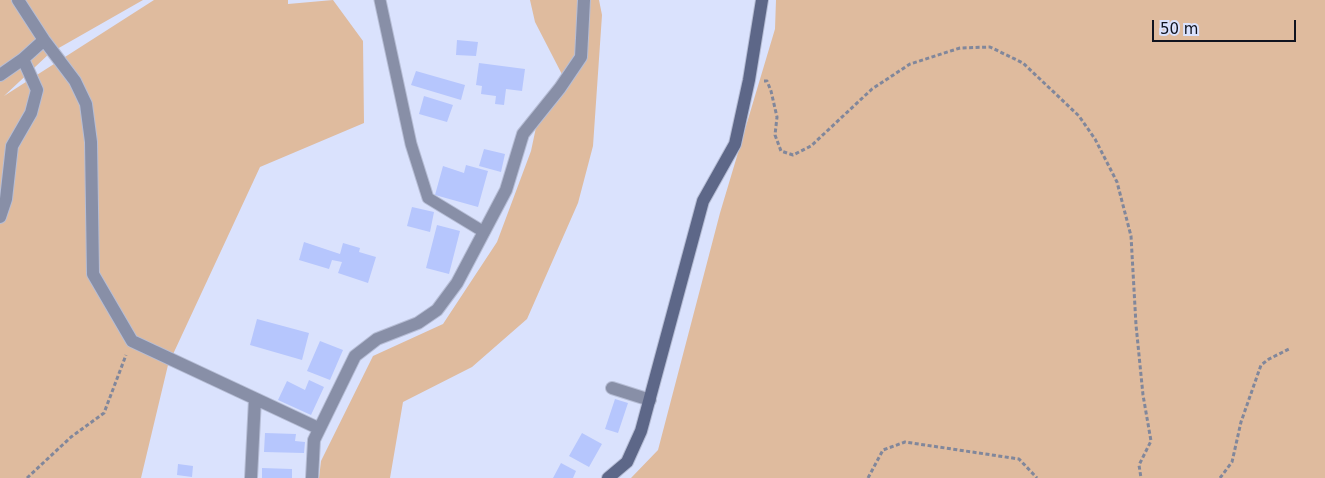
<!DOCTYPE html>
<style>
body{margin:0}
#map{position:relative;width:1325px;height:478px;overflow:hidden;background:#dae2fd;font-family:"DejaVu Sans",sans-serif}
canvas{display:block}
.scale{position:absolute;left:1152px;top:20px;width:144px;height:22px;box-sizing:border-box;border:2px solid #10131f;border-top:0;padding-left:6px;font-size:15px;line-height:18px;white-space:nowrap;color:#10131f;-webkit-text-stroke:4px #dae2fd;paint-order:stroke}
</style>
<div id="map">
<canvas width="1325" height="478"></canvas>
<div class="scale">50 m</div>
</div>
<script>
const ctx = document.querySelector('canvas').getContext('2d');
ctx.lineJoin = 'round';
function fillPath(path, color) { ctx.fillStyle = color; ctx.fill(path, 'evenodd'); }
const toPath = rows => new Path2D(rows.map(r => 'M' + r).join(''));
function trace(path, color, width, dash) { ctx.strokeStyle = color; ctx.lineWidth = width; ctx.lineCap = dash ? 'butt' : 'round'; ctx.setLineDash(dash || []); ctx.stroke(path); }
const green = toPath([
 [0,0,143,0,50,53,4,96,154,0,288,0,288,4,333,0,363,41,364,123,260,167,168,365,141,478,0,478],
 [530,0,599,0,602,15,593,146,578,203,527,319,472,367,403,402,390,478,319,478,321,461,373,356,443,324,497,242,531,151,538,118,568,86,535,22],
 [776,0,1325,0,1325,478,631,478,658,450,720,213,775,29]
]);
const building = toPath([
 [457,40,478,42,476,56,456,55],
 [479,63,525,69,522,91,506,89,504,105,495,104,496,96,481,94,482,86,476,85],
 [416,71,465,85,461,100,411,85],
 [424,96,453,105,447,122,419,114],
 [484,149,505,154,501,172,479,166],
 [466,165,488,171,478,207,435,195,443,166,464,173],
 [412,207,434,212,430,232,407,226],
 [437,225,460,231,449,274,426,268],
 [304,242,340,254,343,243,360,248,359,252,376,257,368,283,338,273,342,262,332,260,329,269,299,260],
 [257,319,309,333,302,360,250,345],
 [320,341,343,350,330,380,307,371],
 [309,380,324,387,311,415,278,400,287,381,305,390],
 [615,399,628,403,618,433,605,429],
 [265,433,296,434,295,441,305,442,304,453,264,452],
 [582,433,602,444,589,467,569,456],
 [561,463,576,471,573,478,553,478],
 [178,464,193,466,192,477,177,475],
 [262,468,292,469,292,478,262,478]
]);
const path = toPath([
 [764,81,767,81,771,91,777,117,775,135,781,151,793,155,811,146,872,89,910,64,960,48,990,47,1023,63,1079,116,1095,139,1117,182,1131,236,1136,325,1143,395,1151,441,1139,465,1141,478],
 [27,478,71,437,104,413,126,355],
 [868,478,883,450,905,442,1019,459,1037,478],
 [1220,478,1232,462,1241,422,1261,365,1269,359,1291,348]
]);
const lane = toPath([
 [380,0,411,144,428,198,484,232]
]);
const street = toPath([
 [18,0,44,40,75,81,86,104,91,142,93,274,132,341,318,428],
 [0,75,23,59,44,40],
 [0,217,6,199,12,146,31,113,37,90,23,59],
 [612,388,650,400],
 [251,478,255,399],
 [312,478,314,440,355,356,377,339,418,323,437,310,457,283,506,190,523,134,560,88,581,57,584,0]
]);
const secondary = toPath([
 [608,478,627,462,641,431,703,201,735,144,749,80,762,0]
]);
fillPath(green, '#dfbb9e');
fillPath(building, '#b6c6fd');
trace(lane, '#b6bdd5', 13);
trace(street, '#b6bdd5', 14);
trace(secondary, '#b6bdd5', 14);
trace(path, '#81879b', 3, [4, 2.5]);
trace(lane, '#888fa7', 11);
trace(street, '#888fa7', 12);
trace(secondary, '#5d6788', 12);
</script>
